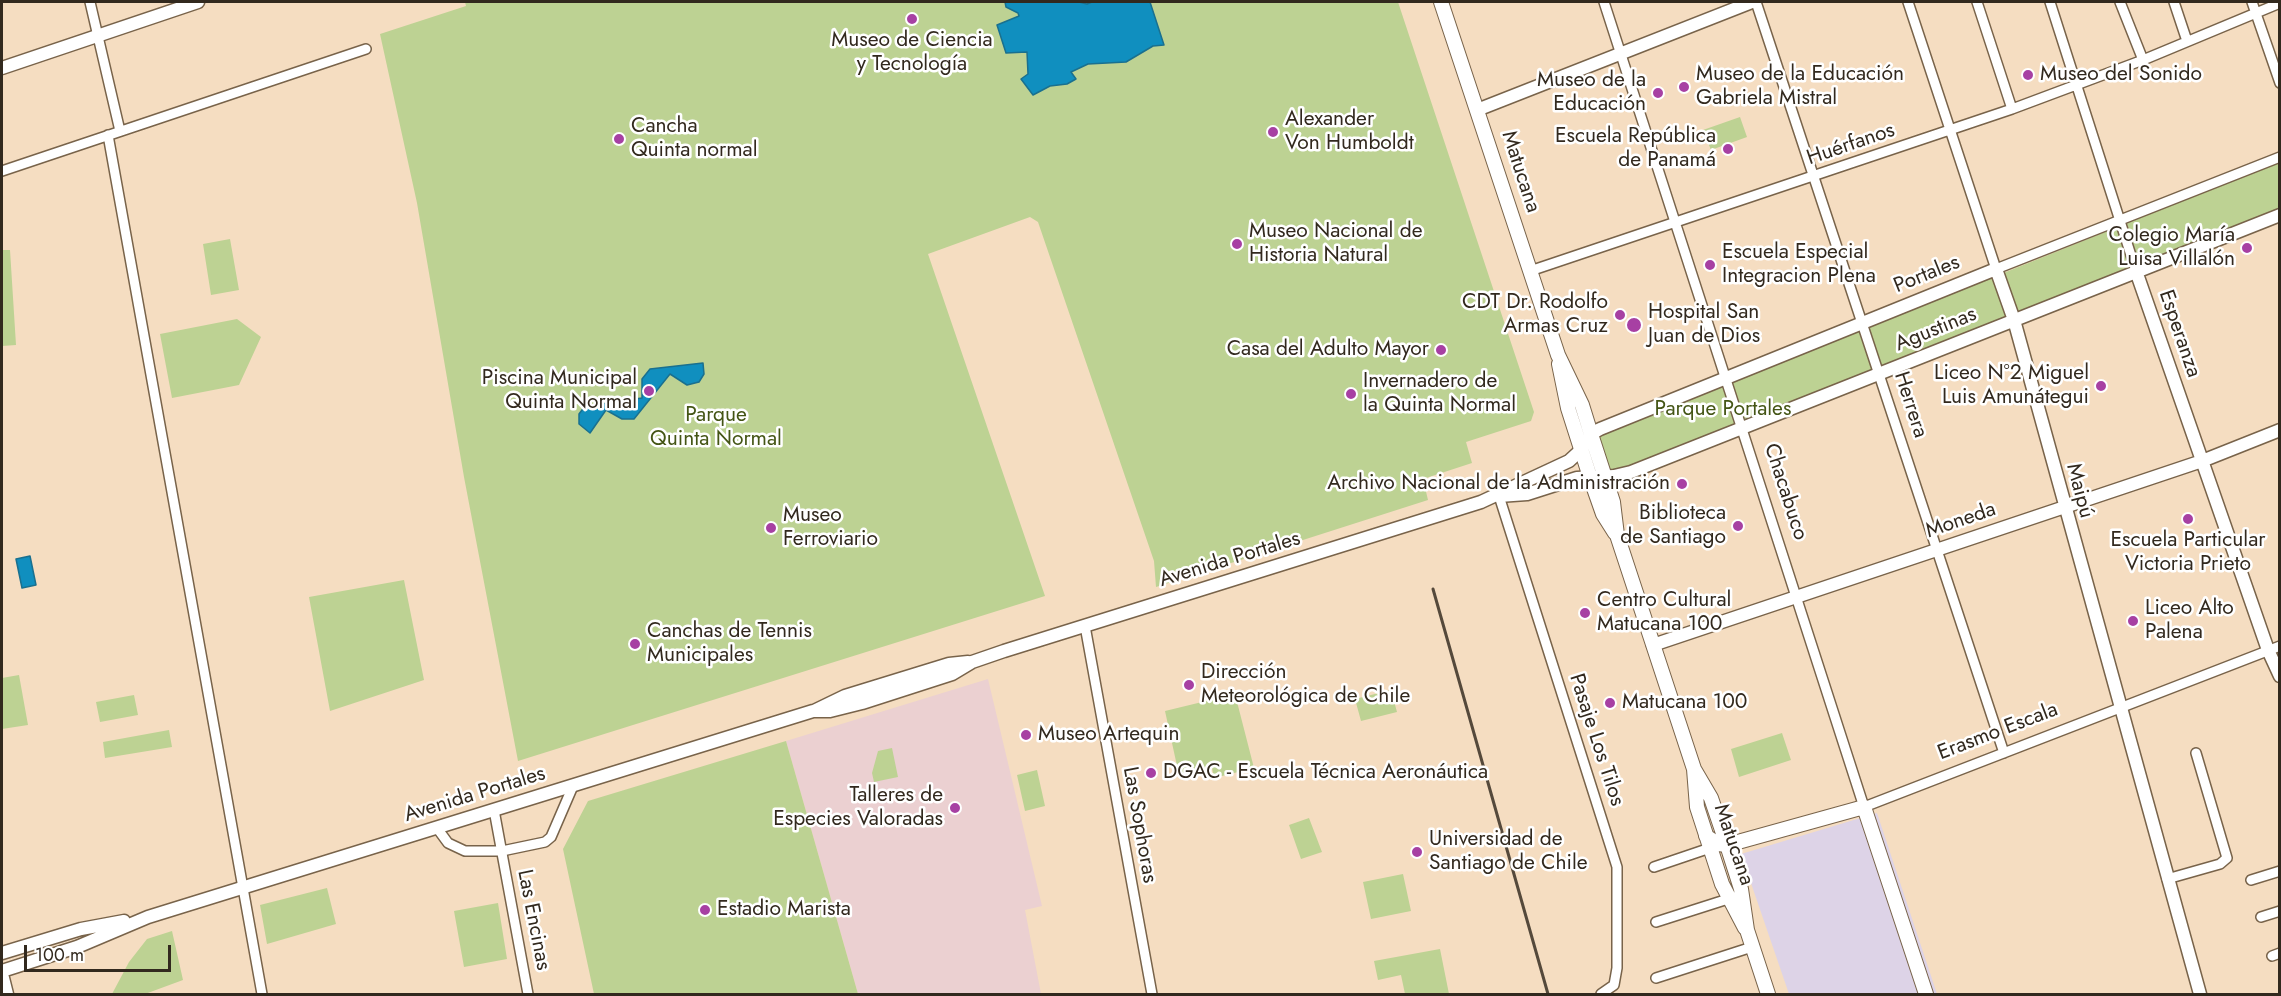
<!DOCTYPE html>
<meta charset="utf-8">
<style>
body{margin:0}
#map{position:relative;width:2281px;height:996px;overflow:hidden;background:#f5ddc1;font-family:Jost,sans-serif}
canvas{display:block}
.frame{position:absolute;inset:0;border:3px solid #32291e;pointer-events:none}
.scale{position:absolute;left:24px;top:945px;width:147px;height:27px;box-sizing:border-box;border:3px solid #32291e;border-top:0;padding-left:8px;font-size:18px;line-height:21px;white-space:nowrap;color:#32291e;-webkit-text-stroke:4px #fff;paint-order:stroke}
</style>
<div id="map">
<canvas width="2281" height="996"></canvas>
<div class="frame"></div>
<div class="scale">100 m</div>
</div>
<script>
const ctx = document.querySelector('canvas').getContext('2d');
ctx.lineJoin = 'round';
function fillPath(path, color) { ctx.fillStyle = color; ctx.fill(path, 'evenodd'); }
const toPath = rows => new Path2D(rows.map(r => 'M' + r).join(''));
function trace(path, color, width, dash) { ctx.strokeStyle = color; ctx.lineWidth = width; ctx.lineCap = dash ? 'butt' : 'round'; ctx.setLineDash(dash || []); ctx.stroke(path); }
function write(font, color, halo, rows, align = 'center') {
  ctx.font = font + ' Jost,sans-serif'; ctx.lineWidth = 5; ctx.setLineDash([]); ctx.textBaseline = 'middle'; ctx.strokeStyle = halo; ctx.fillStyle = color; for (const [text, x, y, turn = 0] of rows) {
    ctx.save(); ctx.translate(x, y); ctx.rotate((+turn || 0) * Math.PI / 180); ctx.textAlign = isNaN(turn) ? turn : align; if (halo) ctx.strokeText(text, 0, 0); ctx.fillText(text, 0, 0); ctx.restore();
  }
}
const commercial = toPath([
 [1877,813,1937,994,1789,994,1741,854]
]);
const industrial = toPath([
 [988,679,1042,906,1025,910,1041,994,858,994,786,741]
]);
const green = toPath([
 [465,2,1398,2,1534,412,1531,421,1466,442,1472,463,1423,479,1428,500,1156,587,1154,561,1038,222,1030,217,928,254,1045,596,518,761,464,477,417,203,380,34,466,6],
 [1740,117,1747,137,1711,150,1703,130],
 [2279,162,2279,208,1619,475,1610,473,1599,436],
 [230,239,239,290,211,295,203,244],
 [2,250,10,250,16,345,2,346],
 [237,319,261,337,239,385,172,398,160,334],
 [404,580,424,680,330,711,309,597],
 [19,675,28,725,2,729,2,678],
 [1391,690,1397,712,1361,721,1355,699],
 [1235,694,1254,768,1214,778,1212,768,1179,775,1165,711],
 [134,695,138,715,100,722,96,702],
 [169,730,172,747,105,758,103,742],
 [1782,733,1791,760,1739,777,1731,749],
 [786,741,858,994,594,994,563,849,588,801],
 [892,748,898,777,874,782,872,773,878,751],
 [1037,770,1045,806,1025,811,1017,775],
 [1309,818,1322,852,1301,859,1289,825],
 [1403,874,1411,911,1371,919,1363,882],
 [327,888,336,924,267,944,260,905],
 [498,903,507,959,464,967,454,911],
 [172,931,183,980,145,994,112,994,129,962,147,939],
 [1440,949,1449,994,1405,994,1401,975,1378,980,1374,961]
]);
const water = toPath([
 [1005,2,1079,2,1087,4,1092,2,1150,2,1164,45,1153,46,1126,62,1088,64,1071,72,1076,79,1067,84,1050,86,1033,95,1021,79,1028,74,1027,52,1006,53,997,25,1019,16,1018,13,1006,7,1005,2],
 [703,363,704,374,699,382,687,385,670,374,634,419,622,419,606,410,590,433,579,424,579,414,585,406,642,398,642,379,650,369,703,363],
 [30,556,36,585,22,588,16,559,30,556]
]);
const street = toPath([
 [90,2,120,131],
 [1604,2,1864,807,2280,646],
 [1756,2,2004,753],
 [1908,2,1996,269,2280,157],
 [1977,2,2012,109],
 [2050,2,2136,271],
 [2120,2,2143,60],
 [2174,2,2187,41],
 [2252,2,2280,83],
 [108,135,262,994],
 [2,171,366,49],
 [1530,271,2012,109,2143,60,2280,3],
 [1499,496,1617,867,1617,968,1614,985,1601,994],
 [1085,626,1152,994],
 [494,810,528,994],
 [437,828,448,843,465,851,502,851,545,842,551,837,573,786],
 [1654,867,1710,848],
 [2167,879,2220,864,2227,858,2196,753],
 [2251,880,2280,871],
 [2261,917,2280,911],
 [1656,922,1728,899],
 [2272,956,2280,953],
 [1656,978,1752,947]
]);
const secondary = toPath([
 [2,68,198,2],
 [1477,110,1752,2],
 [2136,271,2268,650,2280,676],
 [1499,496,1527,494,1577,478,1614,476,1631,472,2280,215],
 [1653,645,2202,461,2280,430],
 [814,711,845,696,949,664,968,662],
 [2,953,81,929,124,921],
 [2,971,77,947,148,917,813,711,830,711,862,703,952,674,972,662,1004,651,1481,502,1569,461,1581,450,1591,434,1600,429,1996,269,2014,320,2200,994],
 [2,974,7,994]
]);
const primary = toPath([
 [1441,2,1558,355,1582,405,1591,434,1613,502,1617,535,1694,769,1711,798,1727,845,1741,889,1747,930,1768,994],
 [1559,364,1568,408,1590,477,1603,514,1615,533],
 [1694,769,1697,807,1722,884,1745,928],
 [1706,836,1718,844,1727,845,1864,807,1926,994]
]);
const rail = toPath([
 [1433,589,1548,994]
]);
const markers = [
 [912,19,6,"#a740a3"],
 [2028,75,6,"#a740a3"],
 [1684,87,6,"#a740a3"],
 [1658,93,6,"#a740a3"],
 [1273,132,6,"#a740a3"],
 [619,139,6,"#a740a3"],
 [1728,149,6,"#a740a3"],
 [1237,244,6,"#a740a3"],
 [2247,248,6,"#a740a3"],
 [1710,265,6,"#a740a3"],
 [1620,315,6,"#a740a3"],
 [1634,325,8,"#a740a3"],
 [1441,350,6,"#a740a3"],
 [2101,386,6,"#a740a3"],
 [649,391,6,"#a740a3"],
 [1351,394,6,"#a740a3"],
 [1682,484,6,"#a740a3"],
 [2188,519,6,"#a740a3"],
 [1738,526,6,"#a740a3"],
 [771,528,6,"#a740a3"],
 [1585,613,6,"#a740a3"],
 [2133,621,6,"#a740a3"],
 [635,644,6,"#a740a3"],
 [1189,685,6,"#a740a3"],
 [1610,703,6,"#a740a3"],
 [1026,735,6,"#a740a3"],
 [1151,773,6,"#a740a3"],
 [955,808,6,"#a740a3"],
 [1417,852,6,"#a740a3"],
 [705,910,6,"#a740a3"]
];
const poiNames = [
 ["Museo de Ciencia",912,41,"center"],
 ["y Tecnología",912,65,"center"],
 ["Museo de la Educación",1696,75],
 ["Gabriela Mistral",1696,99],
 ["Museo del Sonido",2040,75],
 ["Museo de la",1646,81,"right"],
 ["Educación",1646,105,"right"],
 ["Alexander",1285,120],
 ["Von Humboldt",1285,144],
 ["Cancha",631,127],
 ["Quinta normal",631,151],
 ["Escuela República",1716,137,"right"],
 ["de Panamá",1716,161,"right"],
 ["Museo Nacional de",1249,232],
 ["Historia Natural",1249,256],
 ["Colegio María",2235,236,"right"],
 ["Luisa Villalón",2235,260,"right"],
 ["Escuela Especial",1722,253],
 ["Integracion Plena",1722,277],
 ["CDT Dr. Rodolfo",1608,303,"right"],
 ["Armas Cruz",1608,327,"right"],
 ["Hospital San",1648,313],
 ["Juan de Dios",1648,337],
 ["Casa del Adulto Mayor",1429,350,"right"],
 ["Liceo Nº2 Miguel",2089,374,"right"],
 ["Luis Amunátegui",2089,398,"right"],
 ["Piscina Municipal",637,379,"right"],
 ["Quinta Normal",637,403,"right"],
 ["Invernadero de",1363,382],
 ["la Quinta Normal",1363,406],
 ["Archivo Nacional de la Administración",1670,484,"right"],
 ["Biblioteca",1726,514,"right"],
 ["de Santiago",1726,538,"right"],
 ["Museo",783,516],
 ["Ferroviario",783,540],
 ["Escuela Particular",2188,541,"center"],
 ["Victoria Prieto",2188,565,"center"],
 ["Centro Cultural",1597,601],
 ["Matucana 100",1597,625],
 ["Liceo Alto",2145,609],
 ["Palena",2145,633],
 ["Canchas de Tennis",647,632],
 ["Municipales",647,656],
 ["Dirección",1201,673],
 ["Meteorológica de Chile",1201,697],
 ["Matucana 100",1622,703],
 ["Museo Artequin",1038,735],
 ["DGAC - Escuela Técnica Aeronáutica",1163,773],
 ["Talleres de",943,796,"right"],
 ["Especies Valoradas",943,820,"right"],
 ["Universidad de",1429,840],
 ["Santiago de Chile",1429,864],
 ["Estadio Marista",717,910]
];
const streetNames = [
 ["Huérfanos",1851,145,-19],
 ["Matucana",1520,172,72],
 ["Portales",1927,275,-22],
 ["Agustinas",1936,330,-22],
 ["Esperanza",2179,334,71],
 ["Herrera",1910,405,72],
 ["Maipú",2079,491,75],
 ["Chacabuco",1785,492,72],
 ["Moneda",1961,521,-19],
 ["Avenida Portales",1230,560,-17],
 ["Erasmo Escala",1998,732,-21],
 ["Pasaje Los Tilos",1596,740,72],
 ["Avenida Portales",475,795,-17],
 ["Las Sophoras",1139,825,80],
 ["Matucana",1733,845,71],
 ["Las Encinas",533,920,79]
];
const parkNames = [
 ["Parque Portales",1723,410],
 ["Parque",716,416],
 ["Quinta Normal",716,440]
];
fillPath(commercial, '#ddd3e7');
fillPath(industrial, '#ebd0d1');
fillPath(green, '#bdd293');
fillPath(water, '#108fbf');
trace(water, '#1a708f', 1.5);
trace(street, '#78634a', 12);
trace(secondary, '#78634a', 15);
trace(primary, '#78634a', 16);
trace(street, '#fff', 9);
trace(secondary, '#fff', 12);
trace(primary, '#fff', 14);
trace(rail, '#55493b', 3);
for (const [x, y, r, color] of markers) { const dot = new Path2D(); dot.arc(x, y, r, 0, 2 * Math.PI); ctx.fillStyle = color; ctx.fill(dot); trace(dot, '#fff', 2); }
write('21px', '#32291e', '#fff', poiNames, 'left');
write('21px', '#32291e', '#fff', streetNames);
write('21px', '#445515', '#fff', parkNames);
</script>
